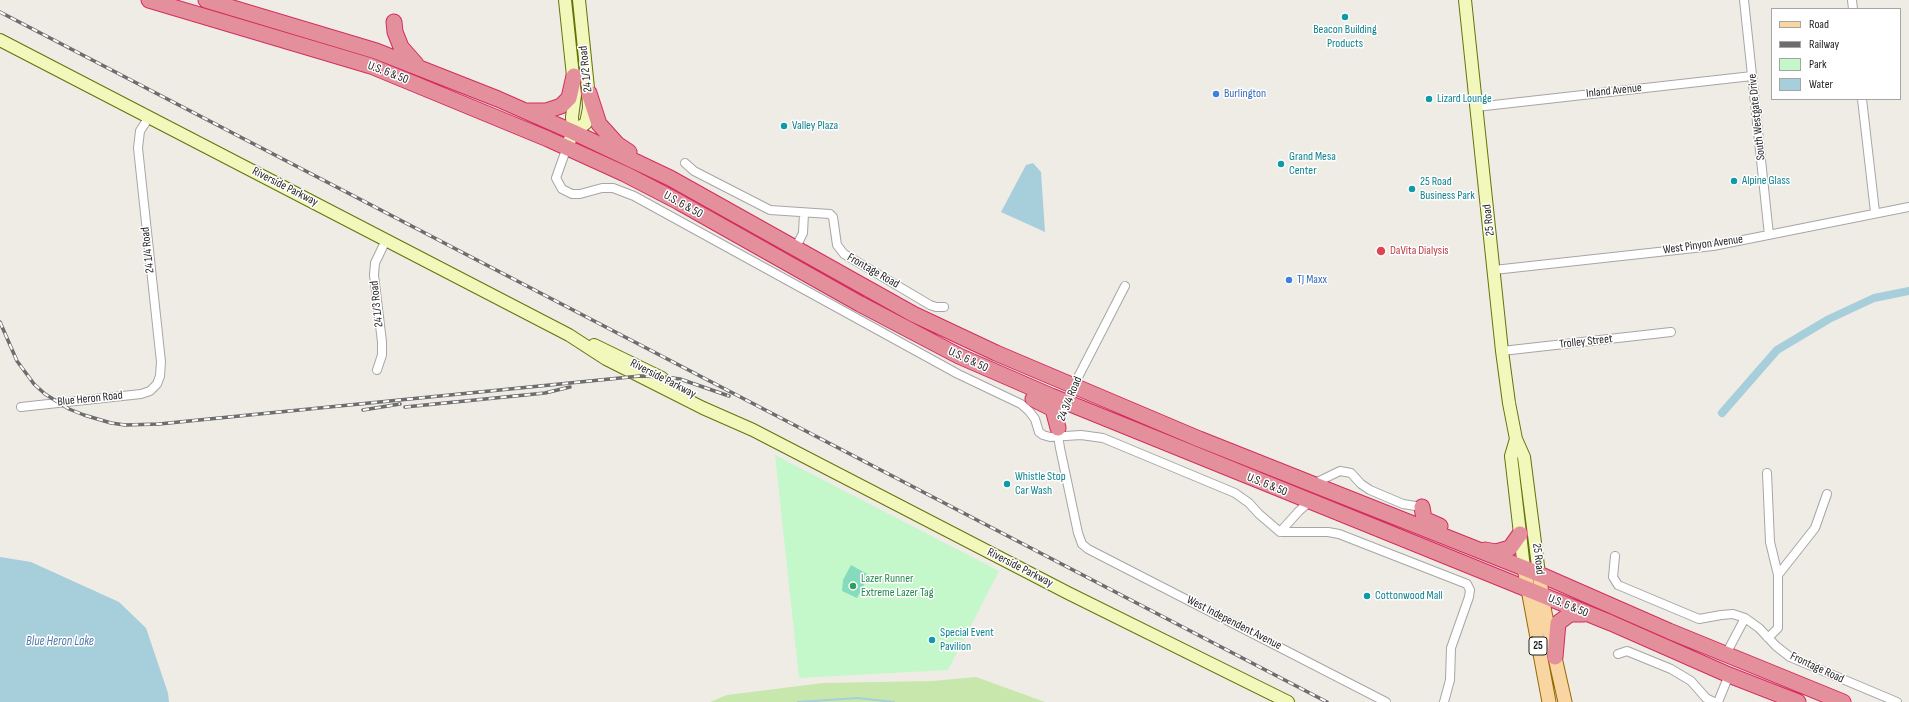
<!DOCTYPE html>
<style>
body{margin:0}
#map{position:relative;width:1909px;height:702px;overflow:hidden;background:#efece5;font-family:"Sofia Sans Condensed",sans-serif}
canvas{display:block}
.legend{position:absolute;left:1771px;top:8px;width:130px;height:92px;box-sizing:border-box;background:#fff;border:1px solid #a5a5a5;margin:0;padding:5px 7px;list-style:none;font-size:12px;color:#1f1f1f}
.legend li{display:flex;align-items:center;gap:8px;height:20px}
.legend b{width:20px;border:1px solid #a5a5a5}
</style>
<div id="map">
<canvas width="1909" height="702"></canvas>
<ul class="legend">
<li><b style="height:5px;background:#f9d6a1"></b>Road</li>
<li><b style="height:5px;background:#6d6d6d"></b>Railway</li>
<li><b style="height:11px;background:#c4f8ca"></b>Park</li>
<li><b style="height:11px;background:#a7cedb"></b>Water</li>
</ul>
</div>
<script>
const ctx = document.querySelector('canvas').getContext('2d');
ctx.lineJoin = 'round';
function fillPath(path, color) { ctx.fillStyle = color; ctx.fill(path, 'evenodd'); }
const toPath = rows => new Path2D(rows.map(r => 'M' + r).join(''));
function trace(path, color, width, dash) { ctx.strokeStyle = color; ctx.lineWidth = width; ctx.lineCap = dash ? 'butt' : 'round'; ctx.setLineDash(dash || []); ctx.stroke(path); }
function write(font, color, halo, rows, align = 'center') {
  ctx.font = font + ' "Sofia Sans Condensed",sans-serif'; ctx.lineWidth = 3; ctx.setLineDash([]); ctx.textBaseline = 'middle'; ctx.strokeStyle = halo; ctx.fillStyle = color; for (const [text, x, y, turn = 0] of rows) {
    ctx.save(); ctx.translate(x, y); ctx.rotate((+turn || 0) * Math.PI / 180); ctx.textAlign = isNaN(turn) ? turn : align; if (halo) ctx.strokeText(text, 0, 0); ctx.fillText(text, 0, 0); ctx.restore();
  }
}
const grass = toPath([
 [976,677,1045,702,710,702,727,695,823,683,933,681]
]);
const park = toPath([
 [775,455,999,571,948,670,799,678]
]);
const pitch = toPath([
 [851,565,869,575,857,598,842,591,843,580]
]);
const water = toPath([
 [1033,163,1041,172,1045,232,1001,212,1026,165],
 [0,557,31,562,119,602,146,628,168,693,169,702,0,702]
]);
const stream = toPath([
 [798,702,858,698,894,702]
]);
const canal = toPath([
 [1722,413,1777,350,1829,319,1874,298,1909,291]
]);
const street = toPath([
 [1744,0,1769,235],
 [1852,0,1853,9],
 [1862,99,1875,212],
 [1476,107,1752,76],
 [567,147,556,178,562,189,572,194,580,194,602,188,613,188,634,196,958,374,1021,404,1029,411,1035,419,1039,432,1043,435,1050,437,1081,435,1103,438,1235,493,1249,503,1259,514,1280,532,1328,532,1339,534,1467,584,1470,590,1469,597,1451,648,1450,680,1444,702],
 [685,163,694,171,770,210,830,214,833,217,837,245,844,254,930,305,936,307,944,307],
 [795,249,803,233,804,213],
 [1494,270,1713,246,1909,207],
 [1125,286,1073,387,1059,421,1058,436,1060,448,1078,533,1082,544,1088,549,1386,702],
 [1502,351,1671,332],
 [377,370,382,355,382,342,374,275,375,263,386,240],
 [21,407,141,394,150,391,157,384,160,376,161,362,138,148,140,131,149,117],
 [1767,473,1770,542,1778,575],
 [1313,484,1340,471,1351,473,1361,484,1370,490,1403,504,1422,507],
 [1280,532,1299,511,1309,502],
 [1615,556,1613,577,1618,585,1699,619,1721,615,1733,614,1745,618,1759,628,1776,646,1790,657,1897,702],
 [1768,638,1778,628,1778,575,1815,528,1827,494],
 [1618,654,1627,651,1671,669,1691,681,1706,698,1714,702],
 [1726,654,1745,618],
 [1718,702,1729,675]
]);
const secondary = toPath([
 [565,0,575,95,572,117,573,132,567,147],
 [1465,0,1502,351,1509,403,1516,439,1524,457,1539,574],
 [0,40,569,335,606,359,703,408,753,430,1068,593,1288,702],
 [573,132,586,123,589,108,588,88,579,0],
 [594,345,662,378],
 [1516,439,1511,456,1524,568]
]);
const primary = toPath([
 [1524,568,1549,702],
 [1539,574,1545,613,1565,702]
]);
const highway = toPath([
 [149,0,371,66,548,139,625,174,679,202,860,304,959,356,1051,396,1611,623,1729,675,1798,702],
 [206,0,376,51,498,99,573,132,670,178,913,314,996,353,1199,439,1539,574,1669,631,1843,702],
 [394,22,395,32,401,47,416,64],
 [589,93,599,124,617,144,629,152],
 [529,111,546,111,561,106,569,98,574,76],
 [1033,399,1053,409,1058,428],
 [1422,507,1424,519,1440,526],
 [1485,550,1496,552,1510,548,1520,534],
 [1555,657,1558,623,1570,614,1584,614]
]);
const rail = toPath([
 [0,12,1327,702],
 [0,322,17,361,34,384,45,394,69,409,84,415,111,423,125,425,159,424,640,376,665,377,680,379,729,396],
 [405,407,545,393,570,387],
 [363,410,400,404]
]);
const markers = [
 [1345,17,4,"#0f9aa8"],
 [1216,94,4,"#3f7fe0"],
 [1429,99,4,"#0f9aa8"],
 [784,126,4,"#0f9aa8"],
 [1281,164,4,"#0f9aa8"],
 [1734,181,4,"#0f9aa8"],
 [1412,189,4,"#0f9aa8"],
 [1381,251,5,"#e0444e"],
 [1289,280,4,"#3f7fe0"],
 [1007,484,4,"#0f9aa8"],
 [853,586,4,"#2e9e5b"],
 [1367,596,4,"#0f9aa8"],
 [932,640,4,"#0f9aa8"]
];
const shields = [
 [1538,646,18]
];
const shieldNames = [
 ["25",1538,646]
];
const cultureNames = [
 ["Beacon Building",1345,30,"center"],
 ["Products",1345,44,"center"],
 ["Lizard Lounge",1437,99],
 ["Valley Plaza",792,126],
 ["Grand Mesa",1289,157],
 ["Center",1289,171],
 ["Alpine Glass",1742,181],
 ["25 Road",1420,182],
 ["Business Park",1420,196],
 ["Whistle Stop",1015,477],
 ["Car Wash",1015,491],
 ["Cottonwood Mall",1375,596],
 ["Special Event",940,633],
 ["Pavilion",940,647]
];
const streetNames = [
 ["24 1/2 Road",586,69,-96],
 ["U.S. 6 & 50",388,73,21],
 ["Inland Avenue",1614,91,-6],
 ["South Westgate Drive",1757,117,-96],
 ["Riverside Parkway",285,187,27],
 ["U.S. 6 & 50",683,205,29],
 ["25 Road",1489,220,-96],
 ["West Pinyon Avenue",1703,245,-8],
 ["24 1/4 Road",148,250,-96],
 ["Frontage Road",873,271,30],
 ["24 1/3 Road",377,304,-96],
 ["Trolley Street",1586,342,-6],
 ["U.S. 6 & 50",968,360,25],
 ["Riverside Parkway",663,379,27],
 ["Blue Heron Road",90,399,-6],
 ["24 3/4 Road",1070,399,-68],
 ["U.S. 6 & 50",1267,485,22],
 ["25 Road",1538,559,83],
 ["Riverside Parkway",1020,568,27],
 ["U.S. 6 & 50",1568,606,22],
 ["West Independent Avenue",1234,623,27],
 ["Frontage Road",1817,668,25]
];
const shopNames = [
 ["Burlington",1224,94],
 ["TJ Maxx",1297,280]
];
const healthNames = [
 ["DaVita Dialysis",1390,251]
];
const leisureNames = [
 ["Lazer Runner",861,579],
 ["Extreme Lazer Tag",861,593]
];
const waterNames = [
 ["Blue Heron Lake",60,642]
];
fillPath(grass, '#c8e7ad');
fillPath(park, '#c4f8ca');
fillPath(pitch, '#86dbbe');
fillPath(water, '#a7cedb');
trace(stream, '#a7cedb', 2);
trace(canal, '#a7cedb', 8);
trace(street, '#a6a6a6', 10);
trace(secondary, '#637309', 14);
trace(primary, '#946a05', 15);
trace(highway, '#d52b5f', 17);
trace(street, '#fff', 8);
trace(secondary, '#f2f7bb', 12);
trace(primary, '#f9d6a1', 13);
trace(highway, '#e4909c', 15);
trace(rail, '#6d6d6d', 3.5);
trace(rail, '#fff', 2, [6]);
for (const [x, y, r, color] of markers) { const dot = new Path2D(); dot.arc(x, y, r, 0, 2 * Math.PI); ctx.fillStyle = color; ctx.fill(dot); trace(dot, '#fff', 1.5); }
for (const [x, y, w] of shields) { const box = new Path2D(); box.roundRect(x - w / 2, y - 9, w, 18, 3); ctx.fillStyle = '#fff'; ctx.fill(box); trace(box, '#1f1f1f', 1); }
write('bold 11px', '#1f1f1f', null, shieldNames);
write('12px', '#0d838f', '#fff', cultureNames, 'left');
write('12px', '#1f1f1f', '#fff', streetNames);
write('12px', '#366cbe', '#fff', shopNames, 'left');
write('12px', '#be3a42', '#fff', healthNames, 'left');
write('12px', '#27864d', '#fff', leisureNames, 'left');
write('italic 13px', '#4e79ab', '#fff', waterNames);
</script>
